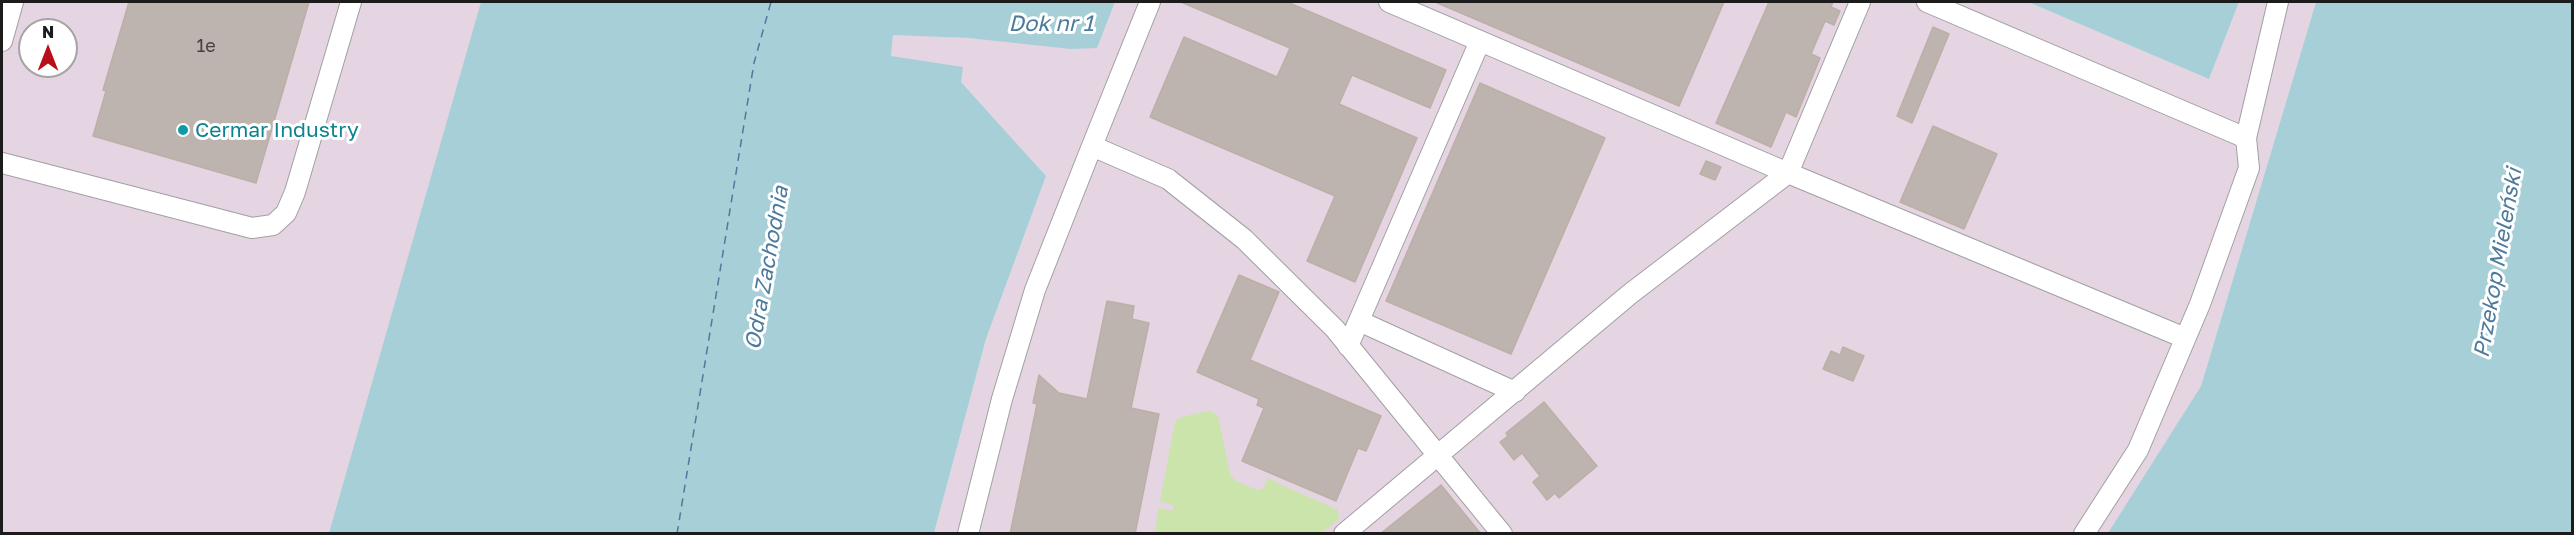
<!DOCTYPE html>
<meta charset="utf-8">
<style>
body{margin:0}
#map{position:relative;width:2574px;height:535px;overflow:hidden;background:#ede9e2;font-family:"Golos Text",sans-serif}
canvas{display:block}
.frame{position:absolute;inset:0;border:3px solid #1c1c1c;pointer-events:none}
.north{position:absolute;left:18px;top:18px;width:60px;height:60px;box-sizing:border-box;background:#fff;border:2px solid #a4a4a4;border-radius:50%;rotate:0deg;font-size:16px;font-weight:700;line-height:24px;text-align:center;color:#1c1c1c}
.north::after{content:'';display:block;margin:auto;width:21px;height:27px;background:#b90f19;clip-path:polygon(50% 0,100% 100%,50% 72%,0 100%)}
</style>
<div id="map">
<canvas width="2574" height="535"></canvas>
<div class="frame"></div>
<div class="north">N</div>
</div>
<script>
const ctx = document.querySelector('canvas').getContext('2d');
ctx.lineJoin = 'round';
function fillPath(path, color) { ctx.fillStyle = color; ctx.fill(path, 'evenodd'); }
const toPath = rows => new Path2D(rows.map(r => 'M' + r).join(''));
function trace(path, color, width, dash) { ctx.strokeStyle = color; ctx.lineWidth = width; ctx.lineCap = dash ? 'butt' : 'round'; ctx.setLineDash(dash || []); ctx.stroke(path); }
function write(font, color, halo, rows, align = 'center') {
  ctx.font = font + ' "Golos Text",sans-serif'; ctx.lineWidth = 6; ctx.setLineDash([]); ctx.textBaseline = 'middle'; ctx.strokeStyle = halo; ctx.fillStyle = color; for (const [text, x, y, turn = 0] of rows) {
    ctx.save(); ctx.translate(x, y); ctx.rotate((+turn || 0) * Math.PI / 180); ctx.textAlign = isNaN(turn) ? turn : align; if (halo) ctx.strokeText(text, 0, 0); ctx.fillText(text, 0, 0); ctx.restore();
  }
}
const industrial = toPath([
 [2,2,587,2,407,533,2,533],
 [30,30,66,30,66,66,30,66],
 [1115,2,2028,2,2209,79,2239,2,2316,2,2201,386,2108,534,934,533,986,339,1046,176,961,82,891,56,893,34,969,38,1097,48]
]);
const grass = toPath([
 [1206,411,1211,411,1218,416,1230,474,1236,481,1257,490,1264,488,1268,477,1275,482,1338,510,1339,519,1321,533,1155,533,1158,510,1160,508,1173,511,1174,506,1160,501,1175,422,1179,418]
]);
const water = toPath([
 [481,2,1115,2,1097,48,1071,49,969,38,893,35,891,56,963,67,961,82,1046,176,986,339,934,533,329,533],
 [2028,2,2239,2,2209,79],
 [2316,2,2572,2,2572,533,2108,533,2201,386]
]);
const ferry = toPath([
 [677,534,754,63,771,2]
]);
const building = toPath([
 [129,2,309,2,256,183,93,136,106,91,103,90,129,2],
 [1181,2,1287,2,1446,70,1430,108,1352,75,1339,104,1417,138,1355,282,1307,261,1335,196,1150,117,1184,37,1277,77,1290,48,1181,2],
 [1435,2,1724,2,1679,106,1435,2],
 [1769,2,1833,2,1831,7,1840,11,1834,25,1825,21,1811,54,1820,58,1796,117,1786,112,1771,147,1716,123,1769,2],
 [1933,27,1949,34,1912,123,1897,116,1933,27],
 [1480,83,1605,138,1511,354,1386,301,1480,83],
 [1933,126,1997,154,1964,229,1900,202,1933,126],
 [1706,161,1721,167,1715,180,1700,174,1706,161],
 [1239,275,1279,292,1250,360,1381,416,1366,451,1358,448,1336,501,1242,461,1264,408,1257,405,1259,399,1197,372,1239,275],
 [1107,301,1134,306,1132,319,1149,323,1131,408,1159,414,1135,534,1010,534,1037,404,1033,403,1039,375,1059,393,1087,399,1107,301],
 [1843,347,1864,356,1853,381,1823,369,1831,351,1840,355,1843,347],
 [1544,402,1597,466,1559,498,1555,493,1547,500,1533,482,1540,476,1522,453,1514,460,1500,442,1508,436,1506,433,1544,402],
 [1441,485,1481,534,1380,534,1441,485]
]);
const minor = toPath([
 [1860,2,1788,173,2185,338],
 [1927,2,2246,138],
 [2,41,13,2],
 [1092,146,1150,2],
 [2,163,252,228,273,225,286,213,295,192,351,2],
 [1359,321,1515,392],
 [1348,346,1480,41],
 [968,534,1002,399,1035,290,1092,146,1168,179,1244,239,1335,329,1502,534],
 [1344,534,1630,294,1788,173,1389,2],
 [2084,534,2138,450,2200,304,2249,168,2246,138,2278,2]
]);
const markers = [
 [183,130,6,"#0f9aa8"]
];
const numberNames = [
 ["1e",206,46]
];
const cultureNames = [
 ["Cermar Industry",195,130]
];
const waterNames = [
 ["Dok nr 1",1051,24],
 ["Przekop Mieleński",2498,263,-80],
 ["Odra Zachodnia",767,268,-80]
];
fillPath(industrial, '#e5d5e3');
fillPath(grass, '#cae4ab');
fillPath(water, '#a6cfd7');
trace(ferry, '#4d7a9d', 1.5, [8, 6]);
fillPath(building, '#bdb4af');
trace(building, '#bdafa6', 1.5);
trace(minor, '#a0a0a0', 22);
trace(minor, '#fff', 20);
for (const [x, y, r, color] of markers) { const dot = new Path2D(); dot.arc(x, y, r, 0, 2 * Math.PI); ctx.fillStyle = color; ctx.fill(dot); trace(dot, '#fff', 2); }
write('18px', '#444241', null, numberNames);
write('21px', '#0d838f', '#fff', cultureNames, 'left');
write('italic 22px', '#4d7a9d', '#fff', waterNames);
</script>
